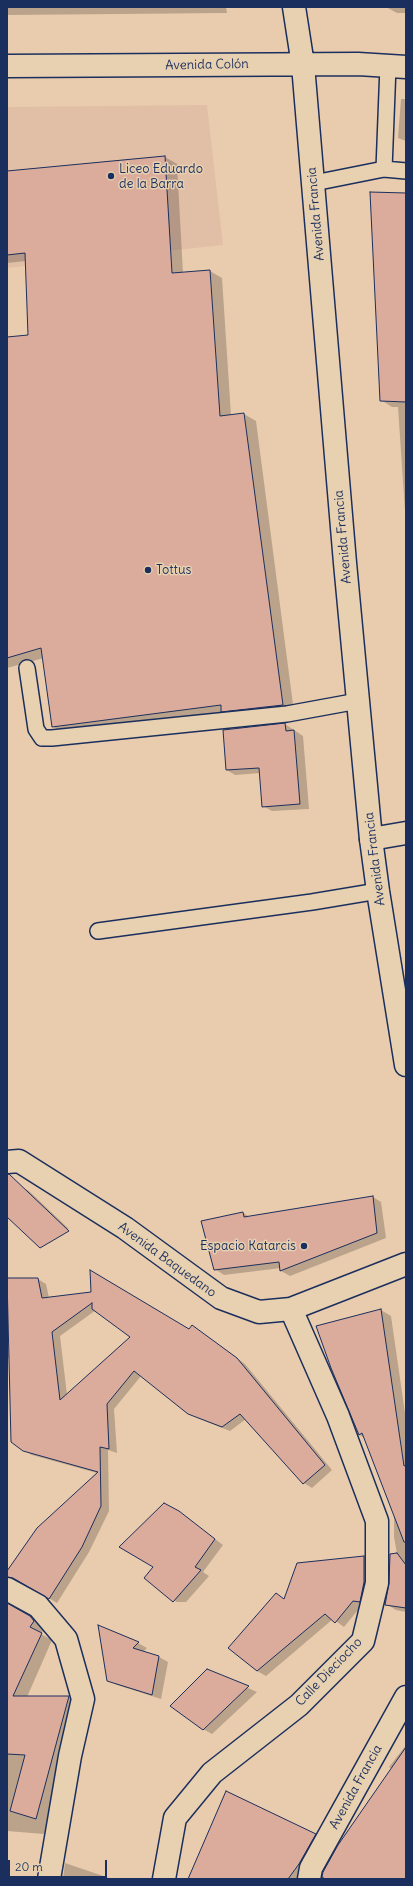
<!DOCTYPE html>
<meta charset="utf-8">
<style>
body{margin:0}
#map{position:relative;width:413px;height:1886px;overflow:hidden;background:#e9ccad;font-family:Delius,sans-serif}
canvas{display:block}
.frame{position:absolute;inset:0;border:8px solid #1b2f5e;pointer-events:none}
.scale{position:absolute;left:8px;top:1860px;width:99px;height:18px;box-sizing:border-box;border:2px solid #1b2f5e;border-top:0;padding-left:5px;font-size:12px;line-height:14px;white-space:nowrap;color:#1b2f5e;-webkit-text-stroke:3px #e8d1b0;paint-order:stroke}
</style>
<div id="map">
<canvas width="413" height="1886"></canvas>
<div class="frame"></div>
<div class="scale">20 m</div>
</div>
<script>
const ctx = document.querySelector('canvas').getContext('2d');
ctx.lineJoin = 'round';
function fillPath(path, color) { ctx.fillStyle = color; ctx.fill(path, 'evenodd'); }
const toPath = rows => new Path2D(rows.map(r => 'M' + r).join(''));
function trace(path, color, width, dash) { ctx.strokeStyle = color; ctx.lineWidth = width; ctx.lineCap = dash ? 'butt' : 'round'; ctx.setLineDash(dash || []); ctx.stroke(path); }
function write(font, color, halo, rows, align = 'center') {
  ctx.font = font + ' Delius,sans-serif'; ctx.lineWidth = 3; ctx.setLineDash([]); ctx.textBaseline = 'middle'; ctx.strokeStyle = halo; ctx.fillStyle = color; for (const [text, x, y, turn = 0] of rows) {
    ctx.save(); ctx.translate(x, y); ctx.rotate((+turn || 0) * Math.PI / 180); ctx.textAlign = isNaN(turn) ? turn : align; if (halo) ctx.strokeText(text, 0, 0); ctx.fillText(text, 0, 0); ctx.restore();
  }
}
const built = toPath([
 [207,105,223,245,7,268,7,107]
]);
const shadow = toPath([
 [7,7,226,7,227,13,7,15],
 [386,7,406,7,406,13,397,13],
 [401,99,406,99,406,141,398,138],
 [165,157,177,164,183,273,210,271,222,278,231,415,244,414,256,421,294,712,234,718,224,712,64,733,52,726,44,658,7,668,7,338,29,336,26,261,7,263,7,172],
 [406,194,406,526,398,407,392,407,381,400],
 [285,724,303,736,309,809,272,811,263,806,260,773,235,775,227,770],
 [20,1186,29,1191,69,1229,7,1216,7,1193],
 [373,1197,381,1202,386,1238,290,1276,281,1271,281,1268,224,1275,215,1269,243,1213,250,1217],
 [7,1279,38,1279,46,1284,49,1298,92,1293,189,1330,192,1326,200,1331,245,1364,332,1470,312,1488,304,1483,246,1419,230,1431,197,1418,141,1376,114,1409,117,1453,108,1450,109,1511,89,1552,57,1603,22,1582,11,1582,7,1580,7,1572,97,1473,32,1455,23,1450,9,1358,7,1358],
 [96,1310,132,1337,67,1395,60,1336],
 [381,1310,391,1316,406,1420,406,1612,396,1610,386,1604,397,1554,394,1537,394,1515,365,1438,359,1435],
 [179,1512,223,1545,203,1572,209,1576,186,1602,177,1602,168,1597,155,1567],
 [364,1557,373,1562,362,1605,344,1627,333,1619,266,1676,257,1671,298,1563],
 [7,1601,11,1607,41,1624,45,1628,41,1634,52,1640,27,1697,68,1697,80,1703,44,1834,7,1831],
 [99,1627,138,1643,147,1648,143,1652,159,1657,168,1662,161,1699,117,1685,108,1680],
 [207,1670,257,1692,212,1734,203,1729],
 [406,1745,406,1879,327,1879,392,1769,389,1767],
 [315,1835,328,1842,306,1879,189,1879],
 [65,1863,112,1879,63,1879]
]);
const building = toPath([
 [165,156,172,273,210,270,220,416,244,413,283,705,221,712,221,705,52,727,41,648,7,658,7,337,28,335,25,253,7,255,7,171,165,156],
 [370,192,406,193,406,402,380,401,370,192],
 [285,723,286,731,294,730,300,804,262,807,259,768,226,770,223,730,285,723],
 [7,1174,9,1174,69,1231,40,1248,7,1217,7,1174],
 [373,1196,377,1233,280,1271,279,1262,214,1270,201,1221,243,1212,244,1217,373,1196],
 [90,1270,189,1329,192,1325,237,1358,325,1465,303,1484,240,1414,222,1427,188,1414,134,1371,107,1404,109,1449,100,1447,101,1506,82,1547,49,1599,13,1578,7,1577,7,1571,37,1528,98,1472,23,1451,11,1442,7,1278,38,1278,42,1298,91,1292,90,1270],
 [92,1303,92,1309,130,1337,60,1400,52,1332,92,1303],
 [381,1309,404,1466,406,1465,406,1542,404,1542,362,1433,359,1435,331,1368,316,1326,381,1309],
 [164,1503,179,1511,215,1539,195,1567,201,1570,173,1602,144,1578,153,1567,119,1547,164,1503],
 [397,1553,406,1565,406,1608,385,1605,389,1583,390,1554,397,1553],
 [364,1556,364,1582,360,1602,353,1601,335,1623,325,1614,257,1671,228,1648,276,1593,284,1599,297,1563,364,1556],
 [7,1603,30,1616,34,1621,30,1627,42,1633,13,1696,69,1696,36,1819,10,1811,25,1755,7,1754,7,1603],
 [98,1625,139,1642,133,1648,159,1656,152,1695,107,1681,98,1625],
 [207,1669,249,1686,203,1730,170,1706,207,1669],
 [406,1747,406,1879,325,1879,322,1877,323,1872,338,1845,406,1747],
 [226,1791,316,1834,299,1864,288,1879,188,1879,226,1791]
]);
const service = toPath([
 [384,169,388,66],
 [314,183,384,169,406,171],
 [27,668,36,729,42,738,52,738,287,714,358,701],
 [98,931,312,902,378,891]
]);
const minor = toPath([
 [371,839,406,833]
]);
const tertiary = toPath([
 [7,1162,19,1161,125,1228,221,1298,259,1312,291,1309,406,1264],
 [7,1589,38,1606,66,1639,83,1699,70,1756,49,1879],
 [164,1879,175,1818,212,1773,299,1705,363,1641,377,1583,377,1521,338,1416,291,1309]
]);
const secondary = toPath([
 [294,7,303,65,345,563,371,839,378,891,406,1065],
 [7,66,358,64,406,67],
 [309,1879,311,1868,406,1697]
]);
const markers = [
 [111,176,4,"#1b2f5e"],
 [148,570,4,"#1b2f5e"],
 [304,1246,4,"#1b2f5e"]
];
const streetNames = [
 ["Avenida Colón",207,65,-1],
 ["Avenida Francia",316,214,-95],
 ["Avenida Francia",343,537,-95],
 ["Avenida Francia",375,859,-97],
 ["Avenida Baquedano",167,1260,36],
 ["Calle Dieciocho",329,1672,-46],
 ["Avenida Francia",356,1787,-61]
];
const poiNames = [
 ["Liceo Eduardo",119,169],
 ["de la Barra",119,184],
 ["Tottus",156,570],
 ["Espacio Katarcis",296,1246,"right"]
];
fillPath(built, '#e1bfa7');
fillPath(shadow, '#0003');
fillPath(building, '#dbab9b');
trace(building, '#1b2f5e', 1);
trace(service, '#1b2f5e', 18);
trace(minor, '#1b2f5e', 25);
trace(tertiary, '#1b2f5e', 25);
trace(secondary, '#1b2f5e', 25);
trace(service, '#e8d1b0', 15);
trace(minor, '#e8d1b0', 22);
trace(tertiary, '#e8d1b0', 22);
trace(secondary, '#e8d1b0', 22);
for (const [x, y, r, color] of markers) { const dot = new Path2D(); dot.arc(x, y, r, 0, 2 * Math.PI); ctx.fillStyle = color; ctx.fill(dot); trace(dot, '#e8d1b0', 1.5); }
write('13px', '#1b2f5e', '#e8d1b0', streetNames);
write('13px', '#1b2f5e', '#e8d1b0', poiNames, 'left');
</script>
